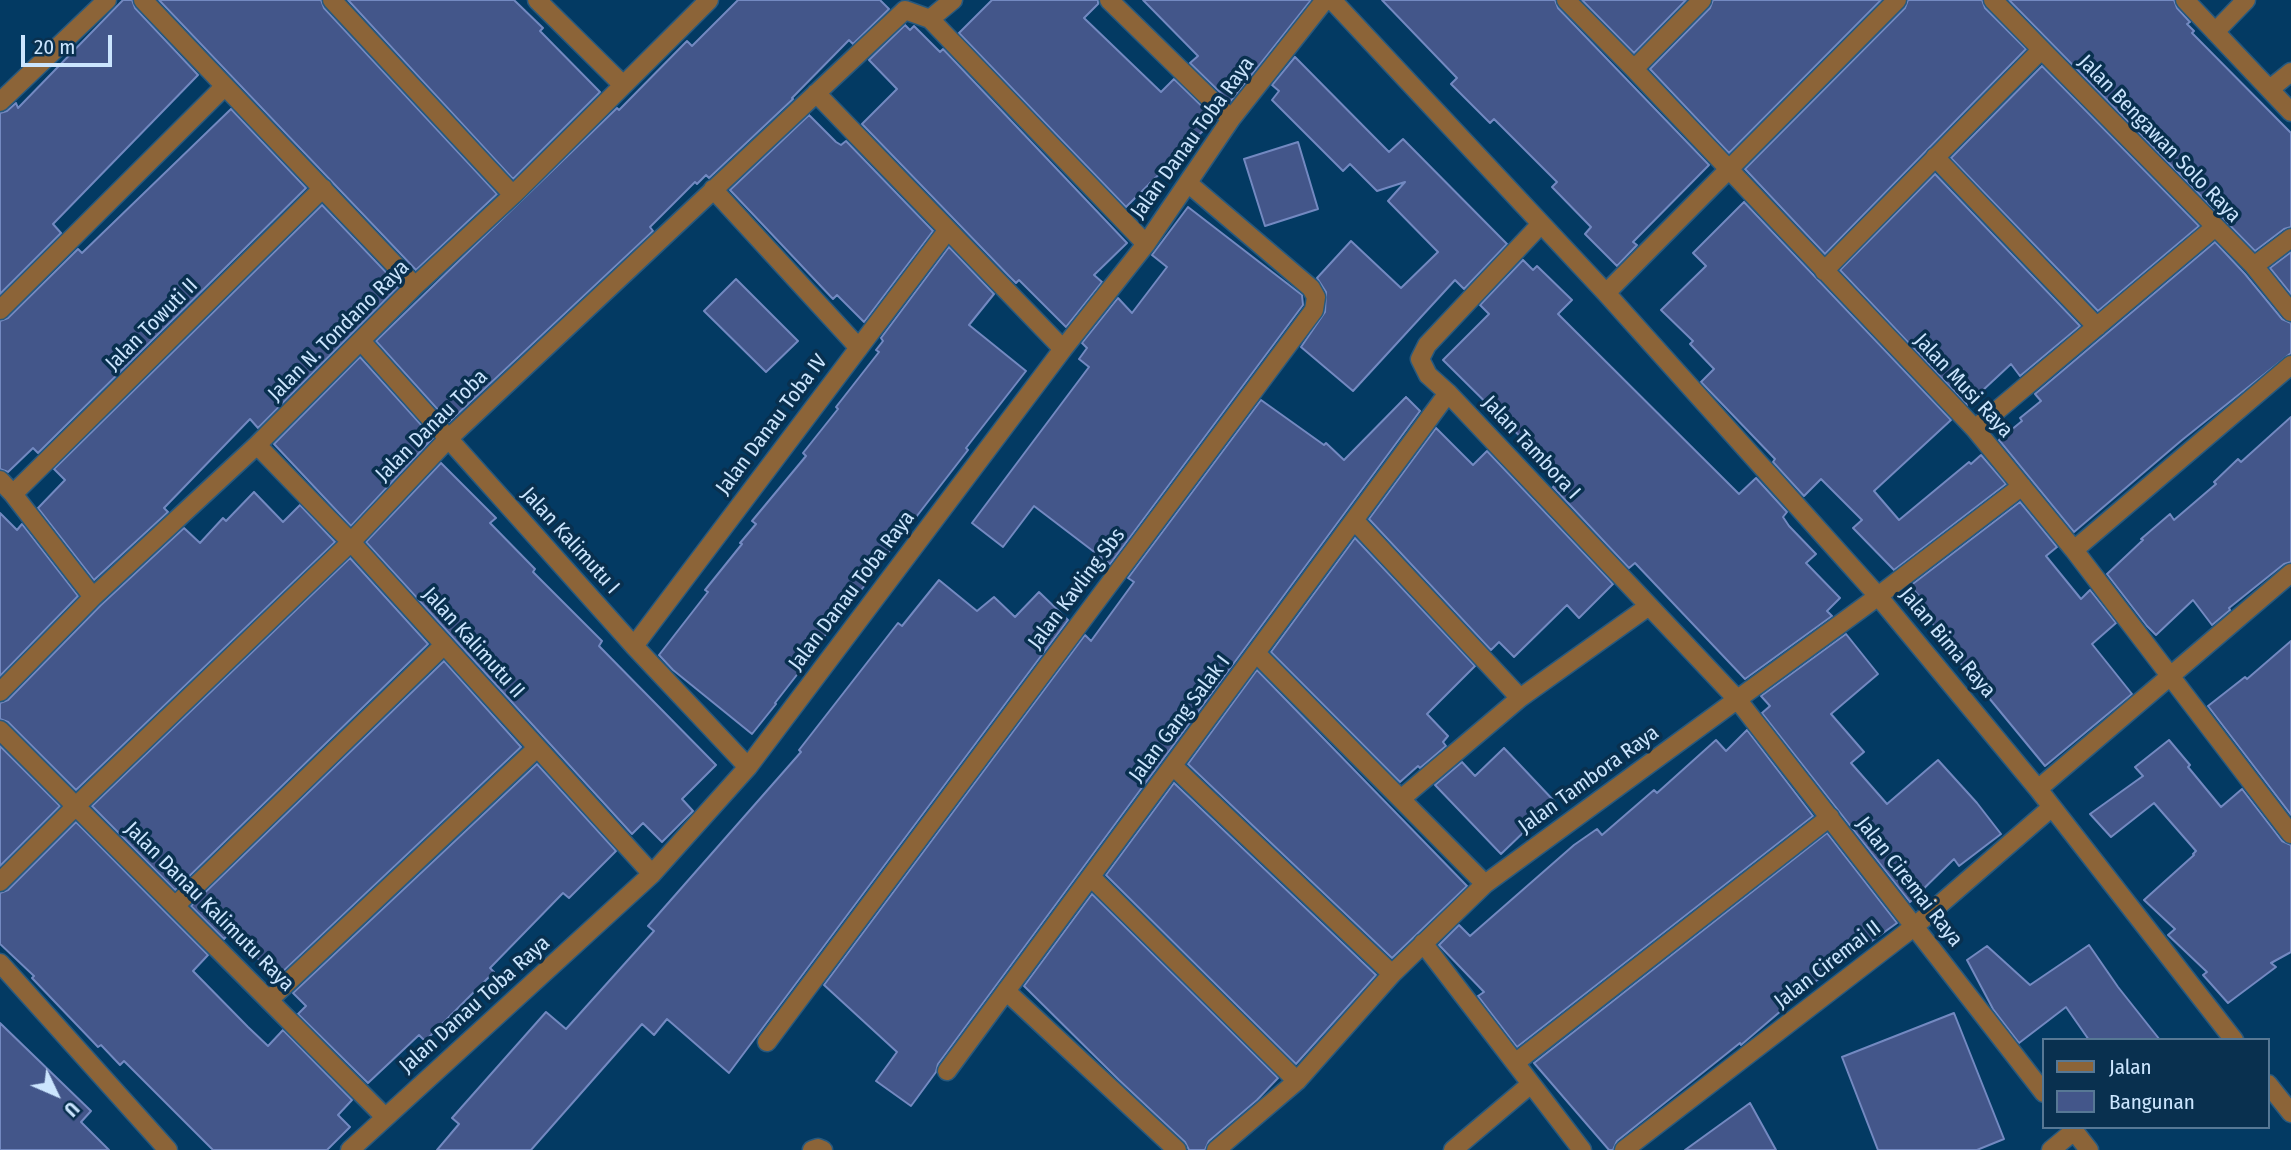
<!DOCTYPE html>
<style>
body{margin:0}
#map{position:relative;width:2291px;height:1150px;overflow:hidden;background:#033a63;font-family:"Fira Sans Condensed",sans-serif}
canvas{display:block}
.legend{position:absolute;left:2042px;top:1038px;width:228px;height:91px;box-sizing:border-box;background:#09304f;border:2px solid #577895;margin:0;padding:9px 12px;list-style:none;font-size:21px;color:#cbe5fe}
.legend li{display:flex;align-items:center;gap:14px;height:35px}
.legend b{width:35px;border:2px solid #577895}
.north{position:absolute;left:21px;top:1059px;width:70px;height:70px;-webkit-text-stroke:5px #09304f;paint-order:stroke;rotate:134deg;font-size:19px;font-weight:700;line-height:28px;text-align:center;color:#cbe5fe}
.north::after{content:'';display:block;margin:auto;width:24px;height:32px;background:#cbe5fe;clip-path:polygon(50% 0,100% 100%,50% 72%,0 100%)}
.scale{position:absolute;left:21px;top:35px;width:91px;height:32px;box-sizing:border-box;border:4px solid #cbe5fe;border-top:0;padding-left:9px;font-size:21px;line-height:24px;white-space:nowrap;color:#cbe5fe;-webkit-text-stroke:5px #09304f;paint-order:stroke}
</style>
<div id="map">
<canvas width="2291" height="1150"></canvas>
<ul class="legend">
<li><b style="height:9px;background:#8c6438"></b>Jalan</li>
<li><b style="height:19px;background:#43568a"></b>Bangunan</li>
</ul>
<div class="north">U</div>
<div class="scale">20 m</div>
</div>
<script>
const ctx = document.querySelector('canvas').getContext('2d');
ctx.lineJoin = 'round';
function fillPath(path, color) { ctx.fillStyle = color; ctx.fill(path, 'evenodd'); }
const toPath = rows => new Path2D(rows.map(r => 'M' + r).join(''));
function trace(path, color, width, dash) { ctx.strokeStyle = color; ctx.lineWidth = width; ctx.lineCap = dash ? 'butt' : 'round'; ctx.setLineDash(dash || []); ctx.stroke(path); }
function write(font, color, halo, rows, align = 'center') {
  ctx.font = font + ' "Fira Sans Condensed",sans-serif'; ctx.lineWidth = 7; ctx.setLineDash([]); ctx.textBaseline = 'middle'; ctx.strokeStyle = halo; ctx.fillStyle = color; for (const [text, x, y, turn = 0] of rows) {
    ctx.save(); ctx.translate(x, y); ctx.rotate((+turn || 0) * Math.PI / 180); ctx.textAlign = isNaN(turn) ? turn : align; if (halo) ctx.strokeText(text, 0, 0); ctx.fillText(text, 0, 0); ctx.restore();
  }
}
const building = toPath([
 [123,0,132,0,135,8,198,75,53,224,61,233,0,294,0,113,7,111,16,103,18,108,123,0],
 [159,0,321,0,324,8,497,194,416,270,159,0],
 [348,0,514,0,543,28,540,31,600,92,513,179,348,0],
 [738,0,880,0,889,9,853,44,849,40,792,98,793,99,709,178,706,175,697,184,695,182,650,227,653,231,449,422,376,341,617,108,619,110,687,41,692,46,738,0],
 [992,0,1098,0,1098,4,1084,18,1161,92,1174,79,1215,119,1126,207,959,33,992,0],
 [1143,0,1311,0,1230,102,1190,63,1198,56,1143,0],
 [1382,0,1555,0,1558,8,1709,165,1633,242,1637,245,1617,266,1585,234,1591,227,1552,187,1557,182,1494,119,1490,123,1451,84,1457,78,1382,0],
 [1582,0,1686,0,1634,53,1582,0],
 [1713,0,1881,0,1729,153,1650,69,1710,8,1713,0],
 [1908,0,1982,0,1985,8,2026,49,1825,254,1745,169,1905,8,1908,0],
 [2009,0,2174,0,2177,8,2190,22,2187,24,2194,31,2192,33,2291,133,2291,227,2284,229,2255,251,2009,0],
 [905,25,910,30,914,26,940,52,943,49,1127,243,1094,275,1102,282,1066,327,1019,280,1016,283,1009,276,862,124,897,89,869,60,905,25],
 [1295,57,1389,152,1403,139,1507,244,1464,289,1455,280,1353,391,1301,347,1325,312,1326,292,1317,278,1351,241,1401,288,1438,252,1388,201,1405,182,1377,191,1350,164,1343,171,1272,100,1279,91,1272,85,1295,57],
 [2042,66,2199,226,2098,311,1951,158,2042,66],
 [231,109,306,188,38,453,33,448,8,472,0,469,0,321,8,318,78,249,82,253,231,109],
 [809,115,836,142,841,145,846,141,933,231,864,322,837,295,833,299,730,190,809,115],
 [1298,142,1318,209,1265,226,1244,159,1298,142],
 [1935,174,2080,326,2020,376,2011,364,1967,405,1840,270,1935,174],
 [1744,202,1951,420,1874,491,1899,520,1969,462,1971,464,1981,455,2006,484,1894,570,1853,528,1862,520,1821,479,1804,496,1773,462,1775,459,1701,382,1714,369,1690,344,1693,341,1661,310,1706,266,1693,253,1744,202],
 [322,205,399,286,258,428,250,419,164,508,168,512,94,580,38,508,65,480,54,469,322,205],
 [1188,207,1302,295,1303,305,1110,564,1034,506,1003,547,972,523,1089,367,1079,359,1087,348,1082,343,1118,298,1132,313,1167,267,1152,255,1188,207],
 [2215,242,2245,274,2282,319,2291,323,2291,353,2182,440,2074,532,1999,440,2022,421,2020,418,2041,401,2035,394,2215,242],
 [949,247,994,294,969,325,1026,371,966,448,968,450,872,574,873,575,808,657,810,658,775,703,776,704,752,734,673,670,659,655,708,592,705,590,742,544,740,543,756,524,752,521,806,456,803,453,838,409,836,407,879,352,876,350,883,341,881,338,949,247],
 [2291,252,2291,294,2270,268,2291,252],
 [1523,260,1533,270,1537,266,1572,300,1558,314,1739,494,1756,478,1787,512,1783,517,1789,526,1816,554,1806,563,1840,598,1827,611,1832,616,1745,679,1635,563,1629,568,1553,487,1561,477,1443,360,1489,314,1480,305,1523,260],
 [736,279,798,341,766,372,704,311,736,279],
 [360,357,433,438,351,526,274,444,360,357],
 [1406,397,1420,411,938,1064,936,1072,911,1106,876,1081,897,1052,824,985,1085,635,1091,641,1134,582,1128,578,1261,400,1324,445,1326,443,1344,460,1406,397],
 [2291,417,2291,562,2284,564,2229,608,2230,610,2212,625,2193,600,2156,635,2147,626,2107,574,2143,540,2141,539,2170,514,2174,520,2216,484,2214,482,2238,459,2241,462,2291,417],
 [1436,428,1473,465,1487,451,1613,584,1579,618,1567,605,1514,657,1499,642,1491,650,1369,519,1436,428],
 [441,463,496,518,490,523,535,569,533,572,602,641,599,646,716,765,682,799,693,811,662,842,643,823,632,834,366,542,441,463],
 [254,492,283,522,300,505,335,542,76,790,8,722,0,719,0,703,8,700,101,605,184,528,200,543,223,518,226,521,254,492],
 [2020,502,2057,547,2046,556,2081,599,2090,590,2116,623,2092,644,2132,694,2045,766,1933,630,1936,628,1916,602,1921,598,1910,586,2020,502],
 [0,513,17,530,22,524,78,596,0,676,0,513],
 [1355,538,1475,666,1427,714,1448,736,1443,742,1446,746,1420,768,1418,766,1400,782,1271,652,1355,538],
 [350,558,428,644,175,890,92,806,350,558],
 [939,580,977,611,994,597,1015,617,1039,592,1068,620,729,1073,667,1019,654,1035,642,1024,531,1150,437,1150,459,1124,452,1118,546,1012,566,1029,654,931,648,926,801,752,799,750,898,623,902,626,939,580],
 [1846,634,1878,674,1831,714,1864,752,1851,763,1887,804,1938,760,1977,803,2001,834,1959,866,1954,859,1910,902,1762,713,1770,706,1761,696,1846,634],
 [2291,641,2291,815,2208,706,2245,677,2247,679,2291,641],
 [444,661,521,747,277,977,230,932,224,939,191,906,444,661],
 [1257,670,1467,886,1392,958,1188,764,1257,670],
 [1747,730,1813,816,1517,1047,1478,996,1484,992,1439,945,1459,925,1470,936,1574,845,1597,829,1602,835,1654,790,1657,793,1716,740,1726,751,1747,730],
 [2169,740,2190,765,2188,767,2221,807,2242,789,2282,841,2291,845,2291,952,2271,963,2276,967,2228,1003,2203,975,2207,972,2168,935,2175,929,2144,900,2194,855,2193,854,2196,851,2154,803,2111,837,2090,814,2143,776,2135,767,2169,740],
 [0,746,60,806,0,866,0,746],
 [1504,748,1555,802,1501,854,1435,785,1462,762,1475,776,1504,748],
 [537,764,616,851,569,898,563,893,490,968,494,972,425,1041,419,1035,368,1083,298,1014,306,1006,293,993,537,764],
 [1174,783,1376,975,1296,1064,1106,875,1174,783],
 [76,822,208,955,193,971,248,1027,268,1046,283,1030,352,1100,338,1115,350,1127,327,1150,213,1150,124,1061,120,1065,101,1045,98,1047,32,978,34,976,0,944,0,893,8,890,76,822],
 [1827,833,1897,923,1816,981,1741,1045,1740,1043,1617,1141,1613,1150,1609,1150,1534,1063,1827,833],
 [1092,894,1278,1078,1257,1100,1209,1141,1205,1150,1189,1150,1185,1142,1119,1080,1024,986,1092,894],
 [2089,945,2118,987,2160,1040,2089,1040,2066,1007,2019,1043,1993,1009,1967,960,1987,946,2030,985,2089,945],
 [1954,1013,2004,1139,1977,1150,1878,1150,1842,1057,1954,1013],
 [0,1023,91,1111,81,1122,109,1150,0,1150,0,1023],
 [1750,1103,1776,1150,1685,1150,1750,1103]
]);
const street = toPath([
 [143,0,415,286],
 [332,0,513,195],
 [537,0,623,85],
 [1109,0,1231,119],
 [1332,0,1606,293,1878,596,2038,789,2234,1040],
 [1566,0,1634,69,1975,429,2074,550,2291,834],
 [1993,0,2254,266,2291,312],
 [2185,0,2291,112],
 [905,10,930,19,1146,244],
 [930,19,953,0],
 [2215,32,2246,0],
 [1634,69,1702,0],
 [2270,89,2291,72],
 [816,93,1063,349],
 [0,102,107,0],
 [1935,157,2097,327],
 [713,189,859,348],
 [1541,224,1427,345,1420,359,1428,375,1448,393,1737,699,2044,1093],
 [2254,266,2291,238],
 [1824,271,2041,50],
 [1606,293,1897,0],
 [0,310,225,86],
 [361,341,634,646,748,767],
 [1975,429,2214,228],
 [257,445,351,542,652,874],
 [0,480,13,494,93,597],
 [13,494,323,188],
 [1354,520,1520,698],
 [2074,550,2291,365],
 [634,646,947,231],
 [1257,654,1485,884],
 [0,692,93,597,257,445,415,286,513,195,709,0],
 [0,730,385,1117],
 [1173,766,1392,974],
 [2038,789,2291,573],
 [1402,798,1520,698,1649,606],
 [1091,877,1297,1081],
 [0,882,77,805,351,542,448,439,905,10],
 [176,905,444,645],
 [1423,943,1582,1150],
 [0,963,168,1150],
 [1006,991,1177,1150],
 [269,1000,537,748],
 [767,1042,1314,310,1316,297,1311,288,1189,184],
 [1515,1063,1830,817],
 [947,1071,1448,393],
 [2268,1084,2291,1113],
 [2071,1127,2089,1150],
 [350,1150,652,874,748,767,1063,349,1146,244,1231,119,1325,0],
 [812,1150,818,1148,823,1150],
 [1216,1150,1297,1081,1392,974,1485,884,1869,603,2022,486],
 [1453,1150,1531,1084],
 [1624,1150,1915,926,2052,807],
 [2051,1150,2074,1131]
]);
const streetNames = [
 ["Jalan Danau Toba Raya",1193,138,-54],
 ["Jalan Bengawan Solo Raya",2159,139,46],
 ["Jalan Towuti II",152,325,-45],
 ["Jalan N. Tondano Raya",339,331,-45],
 ["Jalan Musi Raya",1963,386,47],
 ["Jalan Danau Toba IV",772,425,-53],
 ["Jalan Danau Toba",432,426,-45],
 ["Jalan Tambora I",1531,448,47],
 ["Jalan Kalimutu I",570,541,48],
 ["Jalan Kavling Sbs",1077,589,-53],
 ["Jalan Danau Toba Raya",852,591,-53],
 ["Jalan Kalimutu II",473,643,48],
 ["Jalan Bima Raya",1947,643,50],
 ["Jalan Gang Salak I",1180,719,-53],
 ["Jalan Tambora Raya",1589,780,-36],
 ["Jalan Ciremai Raya",1909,882,52],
 ["Jalan Danau Kalimutu Raya",209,907,45],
 ["Jalan Ciremai II",1828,965,-38],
 ["Jalan Danau Toba Raya",475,1005,-42]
];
fillPath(building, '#43568a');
trace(building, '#7389c1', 2);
trace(street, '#27597f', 21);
trace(street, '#8c6438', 18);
write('21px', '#cbe5fe', '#09304f', streetNames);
</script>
